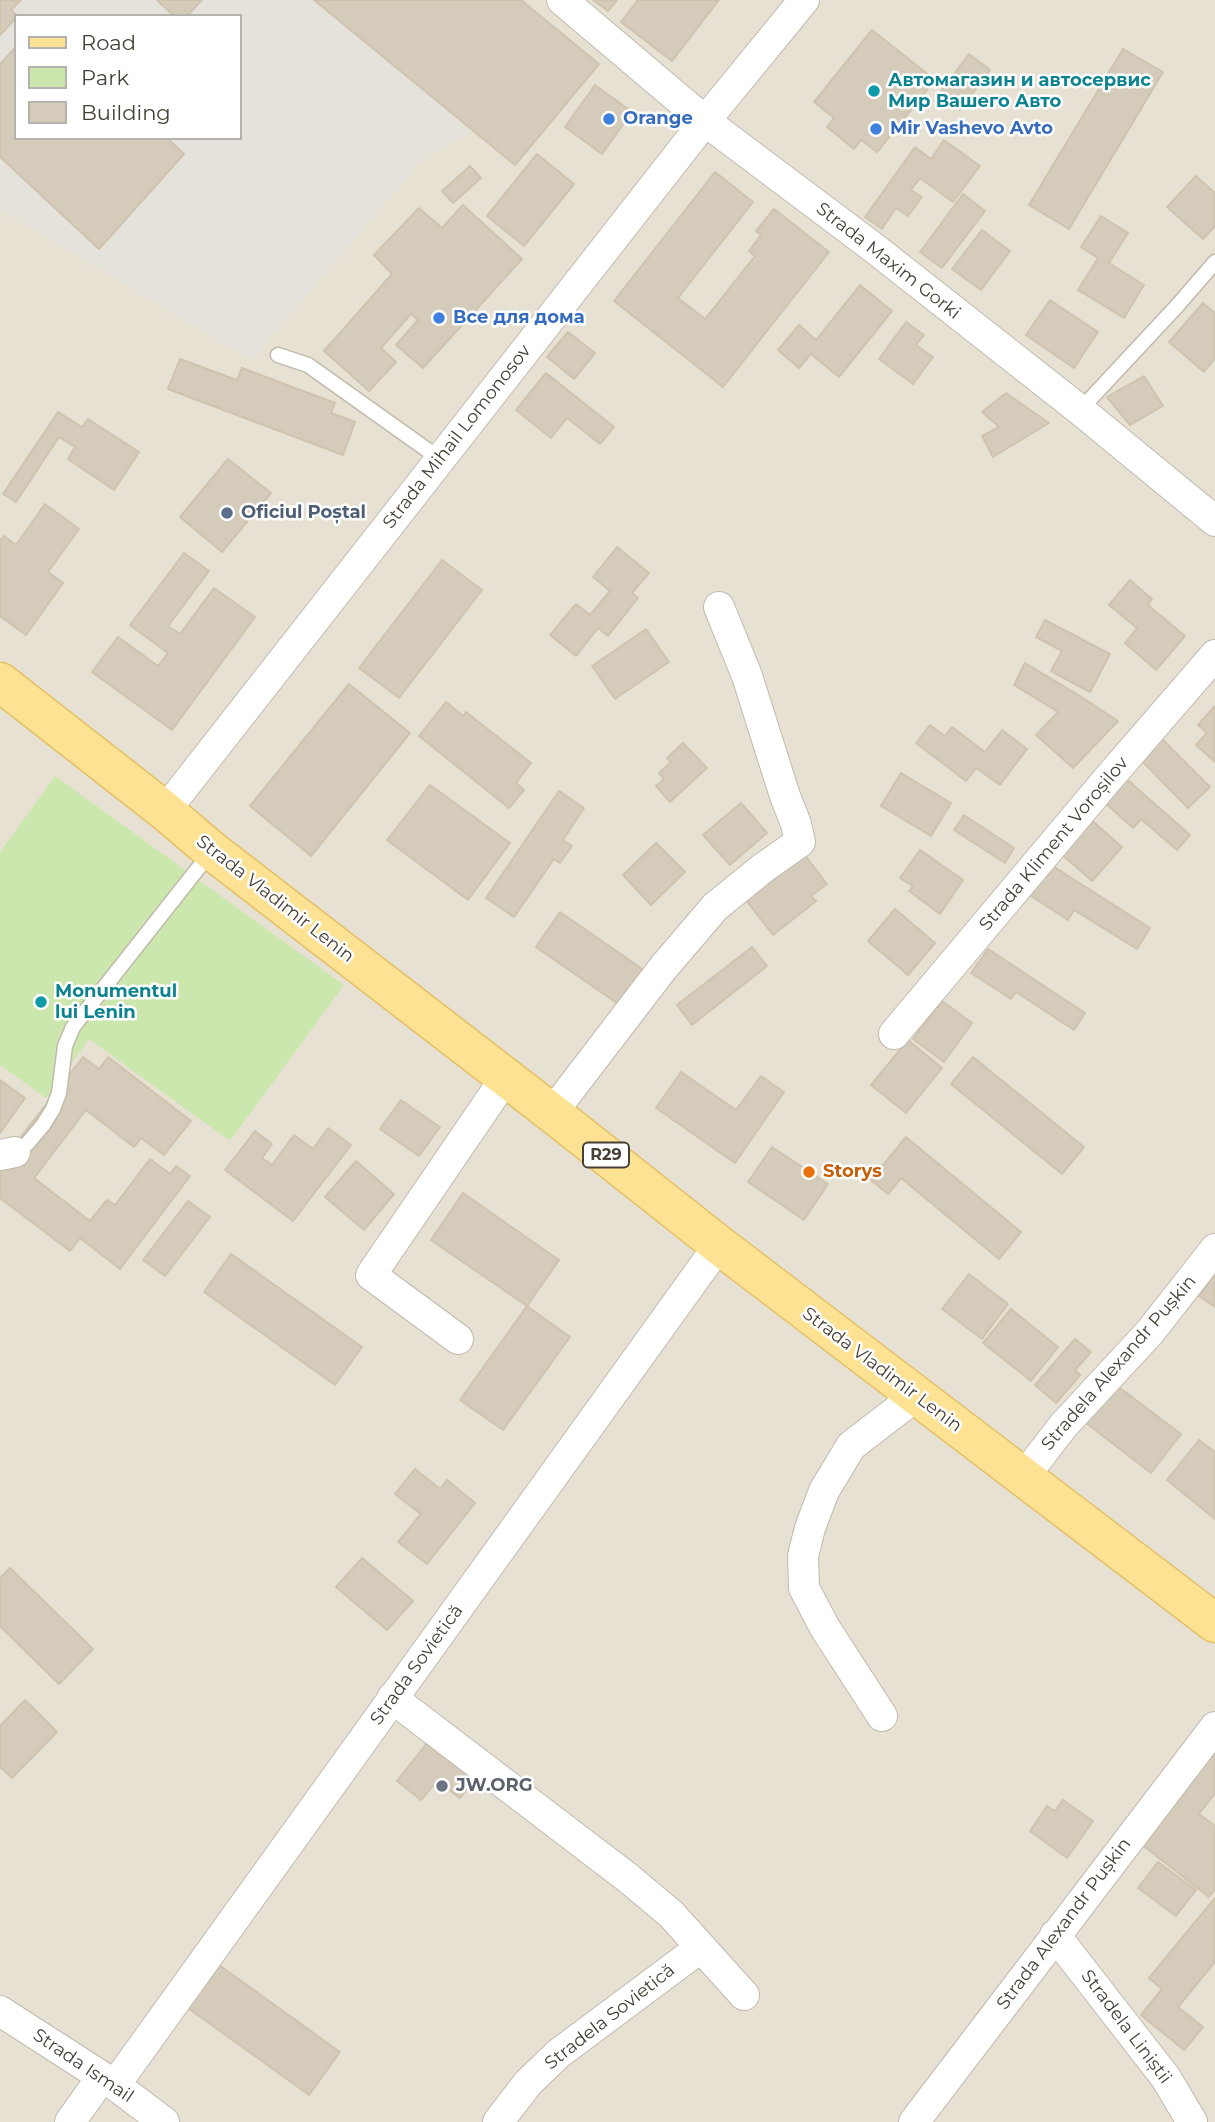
<!DOCTYPE html>
<meta charset="utf-8">
<style>
body{margin:0}
#map{position:relative;width:1215px;height:2122px;overflow:hidden;background:#f3efe6;font-family:Montserrat,sans-serif}
canvas{display:block}
.legend{position:absolute;left:14px;top:14px;width:228px;height:126px;box-sizing:border-box;background:#fff;border:2px solid #b5b2ae;margin:0;padding:9px 12px;list-style:none;font-size:21px;color:#453f35}
.legend li{display:flex;align-items:center;gap:14px;height:35px}
.legend b{width:35px;border:2px solid #b5b2ae}
</style>
<div id="map">
<canvas width="1215" height="2122"></canvas>
<ul class="legend">
<li><b style="height:9px;background:#fee293"></b>Road</li>
<li><b style="height:19px;background:#cce7ae"></b>Park</li>
<li><b style="height:19px;background:#d4cbbb"></b>Building</li>
</ul>
</div>
<script>
const ctx = document.querySelector('canvas').getContext('2d');
ctx.lineJoin = 'round';
function fillPath(path, color) { ctx.fillStyle = color; ctx.fill(path, 'evenodd'); }
const toPath = rows => new Path2D(rows.map(r => 'M' + r).join(''));
function trace(path, color, width, dash) { ctx.strokeStyle = color; ctx.lineWidth = width; ctx.lineCap = dash ? 'butt' : 'round'; ctx.setLineDash(dash || []); ctx.stroke(path); }
function write(font, color, halo, rows, align = 'center') {
  ctx.font = font + ' Montserrat,sans-serif'; ctx.lineWidth = 5; ctx.setLineDash([]); ctx.textBaseline = 'middle'; ctx.strokeStyle = halo; ctx.fillStyle = color; for (const [text, x, y, turn = 0] of rows) {
    ctx.save(); ctx.translate(x, y); ctx.rotate((+turn || 0) * Math.PI / 180); ctx.textAlign = isNaN(turn) ? turn : align; if (halo) ctx.strokeText(text, 0, 0); ctx.fillText(text, 0, 0); ctx.restore();
  }
}
const residential = toPath([
 [0,0,1215,0,1215,2122,0,2122],
 [16,16,240,16,240,138,16,138]
]);
const industrial = toPath([
 [0,0,524,0,599,64,515,165,473,131,420,161,251,360,0,209],
 [16,16,240,16,240,138,16,138]
]);
const green = toPath([
 [55,776,344,985,230,1141,89,1039,46,1098,0,1065,0,852]
]);
const building = toPath([
 [0,0,21,0,11,10,18,16,0,35,0,0],
 [157,0,202,0,187,16,174,16,157,0],
 [314,0,521,0,599,64,515,165,314,0],
 [593,0,617,0,608,11,593,0],
 [638,0,719,0,672,61,621,22,638,0],
 [872,30,935,80,877,152,861,140,854,149,827,127,834,118,814,102,872,30],
 [16,47,16,138,167,138,184,154,99,249,0,157,0,64,16,47],
 [1123,49,1163,72,1069,229,1029,205,1123,49],
 [969,54,990,70,960,110,939,94,969,54],
 [595,85,632,112,602,154,565,127,595,85],
 [944,140,980,166,953,202,920,178,911,190,922,197,908,216,896,208,882,229,865,217,915,147,931,159,944,140],
 [537,154,574,184,524,246,487,216,537,154],
 [470,166,481,178,453,203,442,191,470,166],
 [715,172,753,202,678,298,705,319,755,256,749,251,761,235,756,231,774,209,829,252,723,387,614,301,715,172],
 [1196,176,1215,193,1215,226,1203,239,1167,207,1196,176],
 [963,194,985,211,942,268,920,252,963,194],
 [463,205,522,259,423,368,396,345,418,320,411,314,381,348,396,362,369,391,324,351,392,274,374,255,419,208,442,228,463,205],
 [1101,216,1128,233,1109,263,1144,285,1124,318,1078,290,1098,258,1081,247,1101,216],
 [982,230,1010,251,981,290,952,269,982,230],
 [860,285,892,311,839,377,811,354,799,368,778,350,799,325,816,340,860,285],
 [1050,300,1098,332,1074,368,1026,335,1050,300],
 [1203,303,1215,313,1215,358,1204,372,1169,342,1203,303],
 [906,322,924,335,916,345,933,357,913,384,879,359,906,322],
 [568,332,595,353,574,379,547,357,568,332],
 [180,359,237,380,242,368,335,403,331,413,355,422,343,455,168,389,180,359],
 [546,373,614,427,600,444,567,418,551,438,516,410,546,373],
 [1144,376,1163,406,1130,425,1107,397,1144,376],
 [1006,393,1049,423,993,457,982,436,999,427,982,412,1006,393],
 [58,412,82,427,88,419,139,452,114,490,68,459,75,447,59,437,16,502,3,494,58,412],
 [228,459,271,493,222,552,180,517,228,459],
 [45,504,79,529,48,572,63,583,26,635,0,616,0,541,4,536,16,545,45,504],
 [617,547,649,573,632,593,638,598,608,636,598,628,576,656,550,635,576,604,590,615,610,591,593,577,617,547],
 [184,553,209,571,168,626,180,634,214,588,255,617,172,730,92,672,118,637,158,666,168,653,130,625,184,553],
 [442,560,482,590,399,698,359,668,442,560],
 [1130,580,1152,599,1148,605,1185,636,1156,670,1125,643,1137,628,1109,605,1130,580],
 [1045,620,1110,654,1090,692,1051,671,1062,651,1036,637,1045,620],
 [646,629,669,662,615,699,592,666,646,629],
 [1025,663,1080,696,1118,721,1073,768,1036,735,1058,712,1014,685,1025,663],
 [349,684,410,733,311,856,250,806,349,684],
 [446,702,463,716,466,712,531,763,516,783,524,790,509,808,419,736,446,702],
 [1214,707,1215,708,1215,762,1196,745,1207,733,1198,725,1214,707],
 [930,725,945,736,952,727,985,752,1002,730,1027,749,1000,785,976,768,966,781,916,743,930,725],
 [1161,738,1210,787,1188,808,1140,759,1161,738],
 [683,743,707,768,670,802,656,786,664,779,659,773,671,762,667,758,683,743],
 [901,773,951,803,931,836,881,806,901,773],
 [1123,776,1190,835,1177,850,1141,819,1133,828,1102,800,1123,776],
 [430,785,510,843,468,900,387,840,430,785],
 [559,791,584,808,563,840,572,846,560,863,554,859,514,917,486,898,559,791],
 [741,803,767,833,730,865,703,835,741,803],
 [964,815,1014,848,1005,863,954,830,964,815],
 [1088,817,1122,847,1092,881,1058,851,1088,817],
 [656,843,685,872,651,905,623,875,656,843],
 [920,850,963,880,940,914,909,891,913,886,900,878,920,850],
 [804,854,827,884,811,896,816,901,773,935,745,899,804,854],
 [1048,863,1150,928,1137,949,1074,910,1068,920,1028,894,1048,863],
 [895,909,935,943,908,975,868,941,895,909],
 [560,912,648,973,624,1008,536,947,560,912],
 [752,947,767,966,692,1025,677,1005,752,947],
 [988,949,1085,1013,1074,1030,1016,992,1011,999,971,973,988,949],
 [942,1001,972,1023,944,1062,913,1039,942,1001],
 [908,1040,942,1068,906,1113,871,1085,908,1040],
 [83,1057,99,1069,108,1057,191,1121,164,1155,141,1138,134,1147,86,1110,34,1178,90,1221,107,1200,115,1205,150,1159,170,1174,176,1166,190,1176,120,1269,80,1238,70,1251,0,1198,0,1164,83,1057],
 [973,1057,1084,1147,1062,1174,951,1084,973,1057],
 [681,1072,736,1110,761,1076,784,1092,735,1163,656,1108,681,1072],
 [0,1080,25,1098,0,1133,0,1080],
 [401,1100,440,1127,419,1156,380,1129,401,1100],
 [328,1128,351,1145,293,1221,225,1170,255,1131,272,1144,262,1158,272,1165,294,1135,313,1149,328,1128],
 [906,1137,1021,1232,999,1259,901,1178,888,1194,871,1180,906,1137],
 [772,1147,828,1184,804,1220,748,1182,772,1147],
 [356,1161,394,1194,364,1230,325,1197,356,1161],
 [463,1193,559,1260,527,1306,431,1240,463,1193],
 [188,1201,210,1217,165,1276,143,1260,188,1201],
 [231,1254,362,1347,335,1385,204,1292,231,1254],
 [969,1274,1008,1304,982,1339,942,1309,969,1274],
 [1215,1274,1215,1307,1199,1296,1215,1274],
 [527,1306,570,1337,503,1430,460,1400,527,1306],
 [1011,1309,1058,1347,1031,1381,983,1343,1011,1309],
 [1075,1339,1091,1352,1075,1370,1080,1375,1056,1403,1035,1385,1075,1339],
 [1116,1385,1181,1434,1151,1473,1086,1423,1116,1385],
 [1199,1440,1215,1452,1215,1519,1167,1480,1199,1440],
 [415,1469,440,1489,447,1480,475,1503,427,1564,398,1542,421,1514,395,1494,415,1469],
 [362,1558,413,1601,387,1630,336,1587,362,1558],
 [10,1568,93,1649,59,1684,0,1626,0,1578,10,1568],
 [25,1700,57,1732,12,1778,0,1767,0,1726,25,1700],
 [427,1743,474,1780,460,1798,437,1781,421,1800,397,1781,427,1743],
 [1215,1748,1215,1793,1199,1814,1215,1826,1215,1889,1209,1897,1141,1844,1215,1748],
 [1063,1800,1093,1821,1067,1858,1030,1831,1047,1806,1055,1811,1063,1800],
 [1158,1862,1196,1890,1176,1916,1138,1888,1158,1862],
 [1215,1898,1215,1962,1178,2007,1203,2027,1184,2050,1141,2015,1162,1989,1149,1978,1215,1898],
 [219,1965,340,2052,309,2095,188,2008,219,1965]
]);
const lane = toPath([
 [278,355,308,365,440,459],
 [1080,410,1177,306,1215,262],
 [15,1152,27,1144,43,1125,53,1109,59,1093,65,1046,73,1027,211,852]
]);
const street = toPath([
 [562,0,705,121,874,248,1080,410,1215,521],
 [165,811,705,121,804,0],
 [894,1034,1107,780,1215,655],
 [552,1113,663,968,715,907,763,868,800,842,796,824,785,796,747,676,719,607],
 [0,1155,15,1152],
 [458,1339,371,1275,506,1077],
 [1023,1478,1063,1426,1150,1332,1215,1249],
 [392,1698,628,1878,671,1914,744,1995],
 [882,1716,825,1628,804,1588,803,1556,810,1528,824,1491,851,1446,916,1396],
 [1055,1935,1166,2078,1192,2122],
 [0,2011,115,2085,164,2122],
 [115,2085,719,1245],
 [70,2122,102,2077],
 [498,2122,528,2083,558,2054,700,1948],
 [914,2122,1215,1727]
]);
const primary = toPath([
 [0,682,165,811,211,850,552,1113,719,1245,1215,1623]
]);
const markers = [
 [874,91,7,"#0f9aa8"],
 [609,119,7,"#3f7fe0"],
 [876,129,7,"#3f7fe0"],
 [439,318,7,"#3f7fe0"],
 [227,513,7,"#5c6f8a"],
 [41,1002,7,"#0f9aa8"],
 [809,1172,7,"#e8710a"],
 [442,1786,7,"#6b7280"]
];
const shields = [
 [606,1155,46]
];
const shieldNames = [
 ["R29",606,1155]
];
const cultureNames = [
 ["Автомагазин и автосервис",888,81],
 ["Мир Вашего Авто",888,102],
 ["Monumentul",55,992],
 ["lui Lenin",55,1013]
];
const shopNames = [
 ["Orange",623,119],
 ["Mir Vashevo Avto",890,129],
 ["Все для дома",453,318]
];
const streetNames = [
 ["Strada Maxim Gorki",888,261,38],
 ["Strada Mihail Lomonosov",457,437,-52],
 ["Strada Kliment Voroșilov",1054,844,-50],
 ["Strada Vladimir Lenin",275,899,38],
 ["Stradela Alexandr Pușkin",1119,1363,-49],
 ["Strada Vladimir Lenin",882,1370,37],
 ["Strada Sovietică",417,1665,-54],
 ["Strada Alexandr Pușkin",1064,1924,-53],
 ["Stradela Sovietică",610,2017,-38],
 ["Stradela Liniștii",1126,2027,53],
 ["Strada Ismail",83,2066,34]
];
const serviceNames = [
 ["Oficiul Poștal",241,513]
];
const foodNames = [
 ["Storys",823,1172]
];
const worshipNames = [
 ["JW.ORG",456,1786]
];
fillPath(residential, '#e7e1d4');
fillPath(industrial, '#e5e1db');
fillPath(green, '#cce7ae');
fillPath(building, '#d4cbbb');
trace(building, '#cfc3ae', 2);
trace(lane, '#c1baab', 17);
trace(street, '#c1baab', 32);
trace(primary, '#e4bf63', 41);
trace(lane, '#fff', 14);
trace(street, '#fff', 30);
trace(primary, '#fee293', 38);
for (const [x, y, r, color] of markers) { const dot = new Path2D(); dot.arc(x, y, r, 0, 2 * Math.PI); ctx.fillStyle = color; ctx.fill(dot); trace(dot, '#fff', 2.5); }
for (const [x, y, w] of shields) { const box = new Path2D(); box.roundRect(x - w / 2, y - 12.5, w, 25, 5); ctx.fillStyle = '#fff'; ctx.fill(box); trace(box, '#453f35', 2); }
write('bold 16px', '#453f35', null, shieldNames);
write('bold 18px', '#0d838f', '#fff', cultureNames, 'left');
write('bold 18px', '#366cbe', '#fff', shopNames, 'left');
write('18px', '#453f35', '#fff', streetNames);
write('bold 18px', '#4e5e75', '#fff', serviceNames, 'left');
write('bold 18px', '#c56008', '#fff', foodNames, 'left');
write('bold 18px', '#5b616d', '#fff', worshipNames, 'left');
</script>
